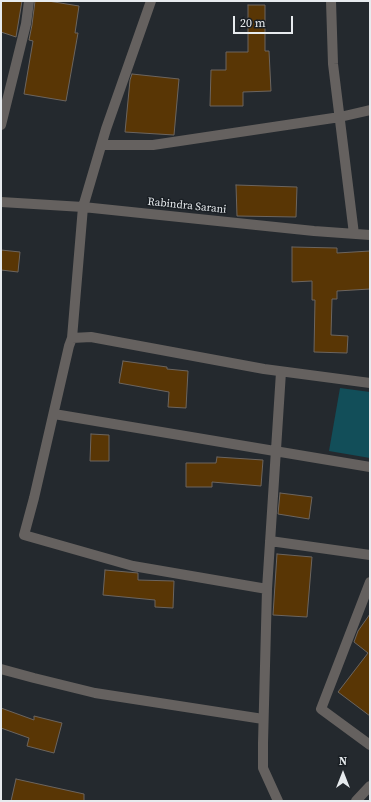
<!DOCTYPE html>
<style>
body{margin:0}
#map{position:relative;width:371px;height:802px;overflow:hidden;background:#24292e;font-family:"Source Serif 4",serif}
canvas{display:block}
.frame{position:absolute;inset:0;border:2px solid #e7ebee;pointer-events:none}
.north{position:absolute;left:323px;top:754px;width:40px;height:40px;-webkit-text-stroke:3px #1a1f24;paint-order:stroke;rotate:0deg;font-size:11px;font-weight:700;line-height:16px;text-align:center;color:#e7ebee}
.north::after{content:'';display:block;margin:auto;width:14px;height:18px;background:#e7ebee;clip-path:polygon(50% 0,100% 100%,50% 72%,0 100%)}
.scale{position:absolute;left:233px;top:16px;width:60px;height:18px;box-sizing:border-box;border:2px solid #e7ebee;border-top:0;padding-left:5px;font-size:12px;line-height:14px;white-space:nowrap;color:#e7ebee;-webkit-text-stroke:3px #1a1f24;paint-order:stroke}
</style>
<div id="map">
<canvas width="371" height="802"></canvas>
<div class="frame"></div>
<div class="north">N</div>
<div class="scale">20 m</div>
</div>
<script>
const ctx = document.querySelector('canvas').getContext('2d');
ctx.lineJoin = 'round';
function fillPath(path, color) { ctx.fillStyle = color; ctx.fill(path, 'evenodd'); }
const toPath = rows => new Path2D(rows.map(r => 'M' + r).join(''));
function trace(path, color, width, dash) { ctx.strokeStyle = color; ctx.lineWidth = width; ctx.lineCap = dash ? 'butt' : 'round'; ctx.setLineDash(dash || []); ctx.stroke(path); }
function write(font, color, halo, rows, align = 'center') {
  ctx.font = font + ' "Source Serif 4",serif'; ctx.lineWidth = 3; ctx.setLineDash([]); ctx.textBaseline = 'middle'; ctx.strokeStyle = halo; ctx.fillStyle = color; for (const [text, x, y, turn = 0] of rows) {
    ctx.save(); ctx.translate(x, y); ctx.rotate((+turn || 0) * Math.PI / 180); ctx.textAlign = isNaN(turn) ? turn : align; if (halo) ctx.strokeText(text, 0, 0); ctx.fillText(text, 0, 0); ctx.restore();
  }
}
const water = toPath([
 [340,388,370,392,370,458,329,451]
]);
const building = toPath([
 [1,1,22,1,16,37,1,32,1,1],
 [35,1,48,1,79,6,75,33,78,33,66,101,24,94,33,41,29,40,32,25,35,1],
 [248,5,265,5,265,51,269,51,271,91,243,92,243,106,210,106,211,70,226,70,226,52,248,52,248,5],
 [132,74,179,79,174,135,125,132,130,80,132,74],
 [236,185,297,187,296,217,237,216,236,185],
 [292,247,337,248,337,253,370,251,370,289,337,291,337,299,332,299,331,335,348,336,347,353,314,352,315,300,312,300,312,281,292,282,292,247],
 [1,250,20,252,18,272,1,270,1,250],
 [123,361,167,367,167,369,188,371,186,408,168,407,169,392,119,383,123,361],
 [91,434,109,435,109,461,90,461,91,434],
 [217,457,263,460,261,486,212,482,212,487,186,487,186,463,216,463,217,457],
 [280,493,312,497,309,519,278,514,280,493],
 [277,554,312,557,307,617,273,615,277,554],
 [105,570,138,573,138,580,174,581,173,608,155,607,155,600,103,595,105,570],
 [370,614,370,716,338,692,368,653,354,642,358,631,370,614],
 [1,708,34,720,34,716,62,723,54,753,27,746,29,738,1,728,1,708],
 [16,779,84,794,84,801,11,801,16,779]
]);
const minor = toPath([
 [331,1,333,64,354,234],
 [1,125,26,24,29,1],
 [102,145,153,145,340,117,370,110],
 [1,202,83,207,314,231,370,235],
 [72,338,83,207,106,129,151,1],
 [54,414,370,467],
 [270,541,370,555],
 [370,582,321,709,370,745],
 [267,589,133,566,24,535,34,498,69,346,72,338,91,337,264,369,370,383],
 [1,669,34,678,95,693,263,719],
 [278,801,263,768,263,743,267,589,281,372]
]);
const tertiary = toPath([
 [356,801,370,786]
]);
const streetNames = [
 ["Rabindra Sarani",187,206,6]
];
fillPath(water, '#124e59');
fillPath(building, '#593605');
trace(building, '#6c655f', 1);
trace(minor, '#65615f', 10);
trace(tertiary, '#65615f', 10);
write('11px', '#e7ebee', '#1a1f24', streetNames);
</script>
